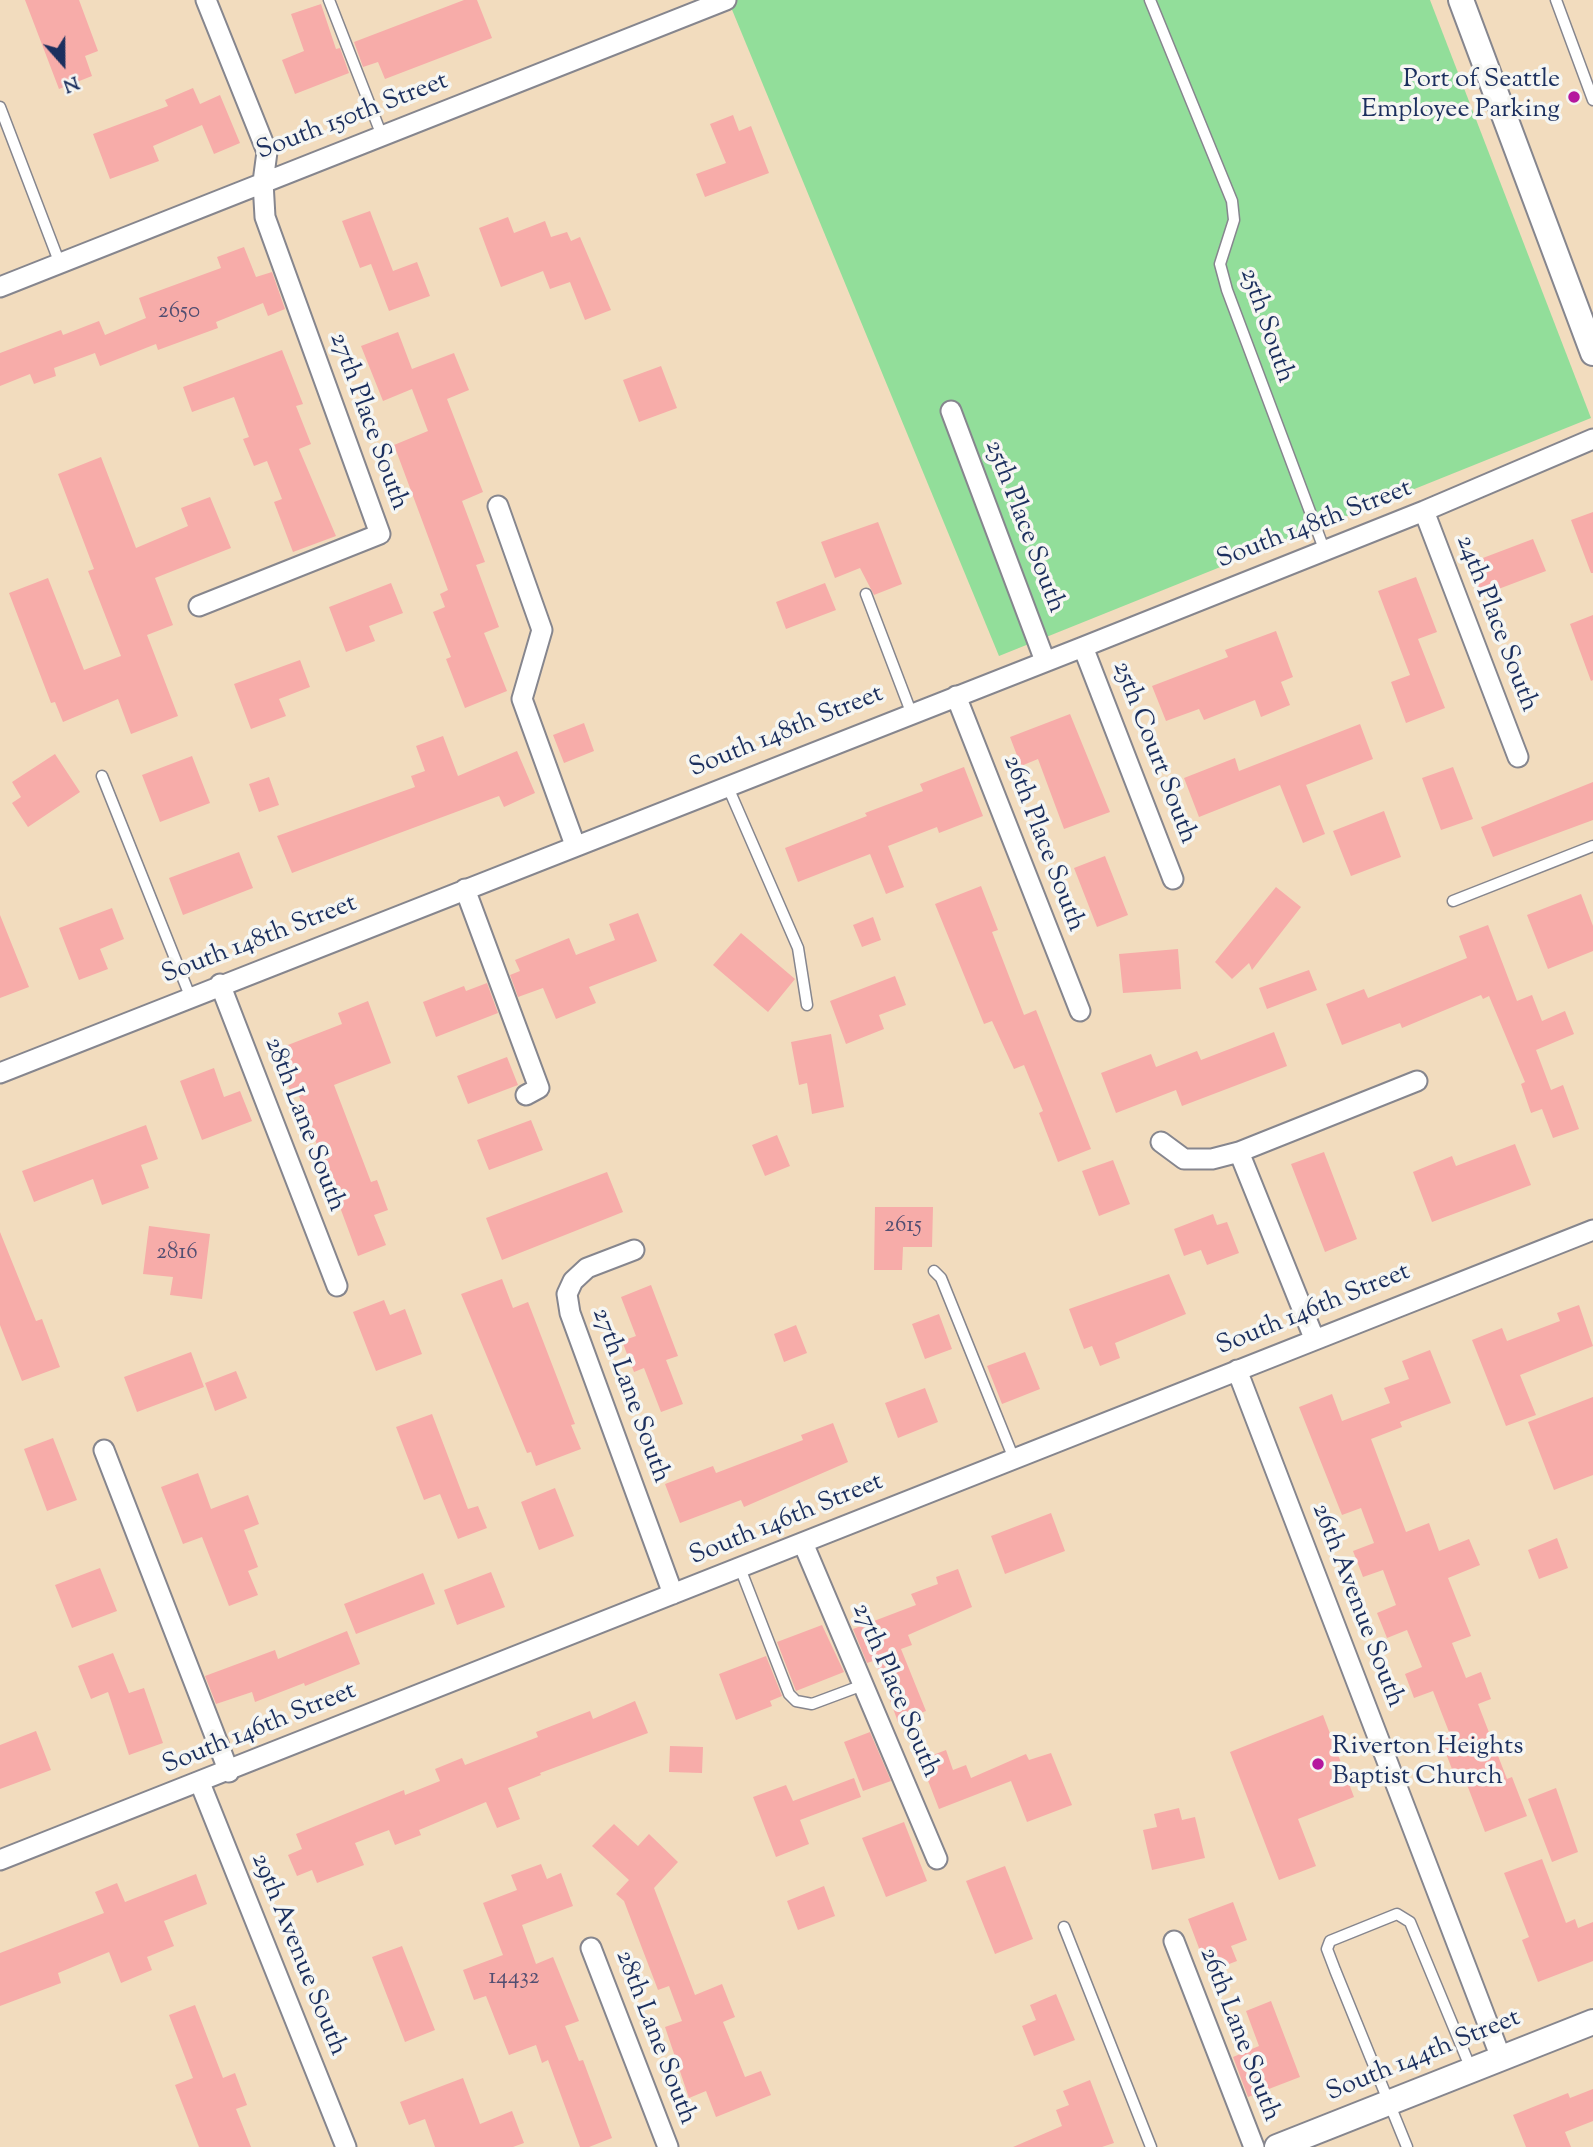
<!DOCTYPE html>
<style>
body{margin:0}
#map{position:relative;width:1593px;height:2147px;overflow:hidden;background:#f2dcbe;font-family:"Sorts Mill Goudy",serif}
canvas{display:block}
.north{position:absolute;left:28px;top:28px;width:70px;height:70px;-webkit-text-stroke:5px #f6f6f2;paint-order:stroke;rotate:159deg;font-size:19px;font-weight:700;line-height:28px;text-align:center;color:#1b2f5e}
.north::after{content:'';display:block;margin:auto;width:24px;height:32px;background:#1b2f5e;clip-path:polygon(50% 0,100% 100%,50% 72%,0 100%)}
</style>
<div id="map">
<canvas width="1593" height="2147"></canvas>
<div class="north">N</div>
</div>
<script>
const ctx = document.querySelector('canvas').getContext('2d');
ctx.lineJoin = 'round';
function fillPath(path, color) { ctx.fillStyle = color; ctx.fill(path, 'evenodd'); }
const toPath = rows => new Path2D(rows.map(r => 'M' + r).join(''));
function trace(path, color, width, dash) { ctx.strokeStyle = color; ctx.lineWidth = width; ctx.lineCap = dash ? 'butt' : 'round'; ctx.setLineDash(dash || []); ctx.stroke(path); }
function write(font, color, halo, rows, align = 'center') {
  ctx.font = font + ' "Sorts Mill Goudy",serif'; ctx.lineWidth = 7; ctx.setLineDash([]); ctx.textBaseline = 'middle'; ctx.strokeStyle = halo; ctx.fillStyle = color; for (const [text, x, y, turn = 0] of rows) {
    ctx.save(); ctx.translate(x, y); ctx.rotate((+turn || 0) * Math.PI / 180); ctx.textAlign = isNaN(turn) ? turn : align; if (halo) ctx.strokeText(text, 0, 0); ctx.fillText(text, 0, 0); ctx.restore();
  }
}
const green = toPath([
 [728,0,1430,0,1591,418,999,656]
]);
const building = toPath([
 [25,0,79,0,98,51,85,56,92,76,59,89],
 [464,0,477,0,492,38,385,79,378,62,363,67,354,42],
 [321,4,336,49,340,48,349,73,295,94,282,60,304,51,291,14],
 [193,88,200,104,220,95,240,143,214,154,202,125,153,146,159,161,110,179,93,134,168,106,165,100],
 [733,115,739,131,751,126,769,173,705,197,696,174,726,163,710,124],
 [370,211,393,271,417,262,430,296,389,311,371,264,360,268,342,221],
 [508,217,514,233,545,221,551,237,567,232,571,241,580,237,611,310,585,320,570,282,550,289,543,271,501,287,479,228],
 [244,247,256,277,272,272,285,309,268,316,263,303,216,322,218,328,158,350,156,344,100,366,95,353,54,368,56,376,34,384,30,374,0,386,0,353,61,330,63,335,99,321,105,335,146,318,139,298,221,268,217,257],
 [398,332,412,369,454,353,469,390,447,399,483,492,462,501,485,562,476,565,499,627,484,633,507,691,465,708,446,659,451,657,433,612,445,607,440,594,448,590,394,445,428,431,412,389,383,401,361,346],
 [282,350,303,404,296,406,311,444,299,449,336,536,293,552,274,502,282,499,267,461,254,466,243,439,249,437,234,397,192,412,183,387],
 [661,366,677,408,639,422,623,380],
 [101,457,136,548,188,526,181,508,210,497,231,548,155,578,173,625,147,635,178,716,131,734,118,699,63,722,55,702,51,703,9,593,48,578,84,670,121,656,88,571,94,569,58,474],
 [1593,512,1593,573,1591,573,1571,520],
 [878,522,902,584,874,595,860,568,835,578,821,542],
 [1533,539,1546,571,1480,596,1467,564],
 [1416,577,1437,632,1418,639,1445,708,1406,723,1391,682,1410,675,1378,591],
 [391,583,403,613,369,626,375,641,346,652,329,607],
 [825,583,836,610,786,629,776,602],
 [1593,615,1593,680,1591,681,1570,624],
 [1276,631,1293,677,1281,682,1290,705,1261,717,1255,700,1204,720,1199,709,1166,721,1152,686,1228,657,1225,650],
 [300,660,310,687,279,699,286,716,251,729,234,684],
 [1070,714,1110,812,1064,829,1038,759,1021,766,1010,737],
 [584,723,594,751,564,763,553,735],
 [1360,724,1373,759,1306,785,1325,834,1303,843,1280,785,1199,817,1184,778,1235,758,1239,771],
 [443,736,458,776,517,751,535,793,504,807,499,796,292,873,277,836,415,787,411,776,425,771,416,746],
 [55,754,80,792,28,827,12,803,21,797,12,782],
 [192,756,210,803,160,822,142,775],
 [964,767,983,816,939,833,937,827,888,846,904,887,886,894,870,854,798,882,785,848,867,816,865,813,923,791,920,784],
 [1453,767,1473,819,1441,830,1422,778],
 [269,777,279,805,259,812,249,784],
 [1593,782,1593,820,1493,857,1481,827],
 [1384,811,1401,857,1351,876,1333,831],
 [239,852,253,888,183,915,169,878],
 [1105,856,1128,915,1097,927,1074,868],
 [981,886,998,930,992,932,1024,1015,1036,1010,1091,1149,1058,1162,1039,1113,1043,1111,1024,1065,1014,1069,992,1021,984,1024,935,904],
 [1276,887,1301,907,1252,970,1249,963,1232,979,1215,962],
 [1581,894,1593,926,1593,951,1548,969,1527,915],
 [112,908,124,939,100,949,108,969,79,980,59,928],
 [638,913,657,961,589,987,596,1003,556,1019,543,988,518,997,510,975,520,971,515,960,569,938,576,955,615,940,609,924],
 [0,915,29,987,0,998],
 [873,917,881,940,862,947,853,925],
 [1488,925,1517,1001,1532,995,1542,1021,1565,1011,1574,1034,1536,1050,1551,1090,1563,1085,1579,1129,1553,1138,1542,1109,1531,1113,1521,1084,1525,1082,1489,996,1483,999,1481,995,1402,1028,1400,1023,1342,1045,1326,1004,1364,989,1368,998,1467,958,1459,936],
 [741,933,795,979,768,1012,713,965],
 [1178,949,1181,989,1123,993,1119,954],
 [1309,970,1317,990,1267,1009,1259,988],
 [895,976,906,1005,879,1015,884,1029,846,1044,830,1001],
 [487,983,498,1013,436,1037,423,1002,464,986,466,991],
 [368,1001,391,1063,334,1085,371,1182,377,1180,388,1210,374,1215,386,1245,358,1256,296,1088,290,1090,275,1050,342,1024,338,1013],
 [1274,1032,1287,1066,1182,1106,1176,1090,1116,1113,1101,1073,1151,1054,1156,1067,1197,1051,1201,1060],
 [831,1034,844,1107,812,1114,807,1083,799,1085,791,1042],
 [507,1057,518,1085,468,1104,457,1076],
 [214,1068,224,1097,240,1091,252,1121,202,1140,180,1081],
 [531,1120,543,1150,489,1170,477,1140],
 [146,1125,158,1159,141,1165,149,1188,102,1205,93,1179,34,1202,22,1171],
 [777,1135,790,1166,765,1176,752,1145],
 [1515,1144,1531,1185,1432,1222,1413,1172,1452,1156,1456,1166],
 [1324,1152,1357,1239,1325,1252,1291,1164],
 [1113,1160,1130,1204,1099,1216,1082,1171],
 [607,1172,623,1212,502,1260,486,1218],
 [875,1207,933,1207,932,1247,903,1247,902,1270,874,1270],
 [1213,1214,1217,1225,1227,1222,1239,1253,1207,1265,1201,1250,1184,1256,1174,1229],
 [149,1226,210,1234,202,1299,170,1295,173,1277,143,1274],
 [0,1232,36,1321,42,1319,60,1367,22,1381,0,1325],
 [1169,1274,1186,1314,1115,1343,1120,1358,1100,1366,1092,1346,1084,1349,1069,1309],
 [502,1279,513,1308,528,1302,575,1424,571,1425,581,1449,536,1466,531,1452,527,1453,461,1294],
 [651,1285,678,1356,666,1360,683,1404,661,1412,644,1368,634,1372,622,1341,636,1336,621,1297],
 [384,1300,390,1315,405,1309,422,1354,376,1371,353,1312],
 [1579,1305,1593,1346,1520,1375,1536,1415,1506,1426,1472,1340,1502,1328,1507,1341,1560,1321,1557,1313],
 [939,1314,952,1349,925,1359,912,1324],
 [796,1325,807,1353,784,1362,774,1334],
 [1430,1350,1451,1403,1400,1422,1402,1427,1371,1439,1406,1532,1429,1523,1439,1551,1469,1539,1480,1565,1448,1578,1471,1636,1452,1643,1466,1678,1481,1672,1491,1699,1478,1704,1507,1779,1512,1777,1527,1816,1485,1832,1463,1774,1455,1777,1439,1735,1449,1732,1433,1691,1414,1698,1405,1674,1422,1667,1407,1630,1387,1638,1377,1613,1396,1605,1383,1570,1363,1577,1353,1551,1374,1543,1361,1508,1342,1515,1299,1407,1332,1394,1342,1421,1390,1403,1384,1388,1409,1379,1402,1361],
 [191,1352,204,1387,137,1412,124,1377],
 [1025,1352,1040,1389,1002,1404,987,1366],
 [236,1371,247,1398,215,1411,205,1383],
 [925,1388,938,1422,898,1438,885,1403],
 [1593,1397,1593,1475,1554,1490,1528,1422],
 [432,1414,468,1509,478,1506,487,1528,458,1539,440,1494,424,1500,396,1427],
 [833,1423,848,1462,744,1507,741,1500,680,1523,665,1484,713,1466,716,1473,803,1440,801,1435],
 [53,1438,77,1500,47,1511,24,1449],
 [198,1473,211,1509,248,1495,259,1524,244,1530,258,1567,248,1571,258,1595,229,1606,202,1537,183,1544,161,1487],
 [555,1488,574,1536,539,1550,521,1502],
 [1051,1513,1065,1551,1005,1574,991,1536],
 [1557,1538,1568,1568,1539,1579,1528,1550],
 [100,1568,117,1611,72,1628,55,1585],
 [958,1569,972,1607,908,1635,912,1645,901,1649,926,1711,898,1722,880,1673,873,1661,867,1663,853,1629,916,1605,911,1594,938,1584,936,1577],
 [491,1572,505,1607,457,1625,444,1590],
 [423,1573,435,1604,356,1634,344,1604],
 [822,1625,844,1672,796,1691,777,1642],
 [347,1631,360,1664,305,1686,304,1683,255,1702,252,1692,216,1704,205,1676,275,1650,278,1659],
 [113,1653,129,1693,144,1688,163,1743,129,1755,108,1692,91,1699,78,1666],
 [766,1656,782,1696,770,1701,772,1706,736,1720,719,1674],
 [635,1701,648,1733,540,1773,541,1775,508,1788,520,1819,497,1828,486,1802,419,1830,421,1835,395,1845,389,1830,355,1843,364,1865,317,1883,312,1870,297,1876,288,1855,302,1849,296,1834,404,1790,405,1795,440,1781,435,1769,462,1758,465,1765,538,1737,536,1732,590,1711,593,1719],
 [1323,1715,1354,1797,1298,1819,1316,1866,1279,1880,1230,1752],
 [36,1731,51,1770,0,1789,0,1745],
 [870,1732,891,1781,863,1791,844,1742],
 [670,1746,703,1747,702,1773,669,1772],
 [946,1750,953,1770,966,1765,971,1778,1026,1754,1029,1760,1051,1753,1072,1805,1027,1822,1011,1781,939,1809,920,1760],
 [854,1778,861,1797,800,1820,809,1844,776,1857,753,1797,786,1785,793,1801],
 [1556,1788,1578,1852,1552,1862,1528,1799],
 [1179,1808,1182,1820,1195,1817,1205,1858,1152,1870,1143,1830,1157,1827,1154,1814],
 [904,1822,927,1881,886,1897,862,1838],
 [614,1824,638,1846,649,1834,678,1862,654,1888,695,1995,722,1984,735,2017,723,2022,745,2077,761,2071,771,2095,716,2117,706,2091,689,2098,665,2027,682,2021,669,1986,658,1990,624,1901,616,1894,629,1880,592,1846],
 [1542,1859,1566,1923,1575,1919,1578,1928,1593,1922,1593,1961,1538,1982,1522,1940,1529,1937,1504,1873],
 [541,1864,547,1879,561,1873,573,1906,522,1925,536,1964,553,1957,579,2021,565,2026,579,2061,583,2060,612,2138,589,2147,580,2147,548,2060,542,2063,536,2045,509,2055,486,1996,474,2000,463,1970,503,1955,483,1903,517,1890,511,1875],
 [1005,1866,1033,1939,995,1954,966,1881],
 [196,1874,207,1904,164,1921,174,1946,147,1957,152,1970,121,1983,109,1952,58,1973,61,1983,0,2006,0,1953,104,1913,95,1892,117,1883,125,1902],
 [824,1886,835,1916,798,1930,787,1901],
 [1233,1902,1247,1940,1231,1946,1237,1961,1208,1972,1188,1919],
 [402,1946,435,2030,405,2042,372,1957],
 [1056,1994,1075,2040,1034,2056,1022,2026,1036,2020,1030,2005],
 [1271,2001,1300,2077,1248,2097,1233,2057,1259,2046,1246,2011],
 [195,2005,223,2078,235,2073,247,2105,236,2109,251,2147,199,2147,175,2085,193,2078,169,2015],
 [463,2078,480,2124,512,2111,524,2143,513,2147,435,2147,425,2119,409,2125,400,2102],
 [1090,2080,1114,2143,1102,2147,1013,2147,1062,2126,1056,2110,1069,2105,1063,2091],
 [1593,2089,1593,2121,1565,2132,1571,2147,1526,2147,1513,2115,1568,2093,1570,2098]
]);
const service = toPath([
 [329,0,382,136],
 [1150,0,1232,201,1234,220,1220,264,1227,290,1324,549],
 [1556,0,1593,100],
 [0,107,60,264],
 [866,594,911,712],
 [102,776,190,996],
 [727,785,798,948,807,1005],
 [1453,901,1593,846],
 [934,1271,941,1278,1014,1459],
 [740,1568,789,1694,796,1701,812,1704,863,1685],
 [1064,1927,1151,2147],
 [1407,2147,1335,1970,1327,1949,1330,1941,1397,1914,1410,1922,1471,2069]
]);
const minor = toPath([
 [0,287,726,0],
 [951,411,1045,661],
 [498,506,542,630,522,699,575,845],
 [1424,511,1518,757],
 [199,606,380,534,265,217,263,182,267,152,206,0],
 [1083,647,1173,879],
 [956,696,1080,1011],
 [465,889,539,1088,526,1095],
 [220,984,337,1286],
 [0,1073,1083,647,1424,511,1593,439],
 [1161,1142,1184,1159,1212,1159,1239,1152,1314,1338],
 [1239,1152,1417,1081],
 [634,1250,587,1268,573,1281,567,1294,570,1313,673,1594],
 [1237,1370,1501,2058],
 [104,1450,229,1772],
 [803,1543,937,1859],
 [200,1783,346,2147],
 [0,1860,1593,1230],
 [1174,1941,1254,2147],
 [591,1948,668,2147]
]);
const tertiary = toPath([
 [1461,0,1593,353],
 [1277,2147,1593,2022]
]);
const markers = [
 [1574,97,7,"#b5179e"],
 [1318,1764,7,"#b5179e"]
];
const numberNames = [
 ["2650",179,313],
 ["2615",903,1227],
 ["2816",177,1254],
 ["14432",514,1979]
];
const poiNames = [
 ["Port of Seattle",1560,82],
 ["Employee Parking",1560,112],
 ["Riverton Heights",1332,1749,"left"],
 ["Baptist Church",1332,1779,"left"]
];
const streetNames = [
 ["South 150th Street",353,118,-21],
 ["25th South",1265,326,71],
 ["27th Place South",367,422,70],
 ["South 148th Street",1315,526,-21],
 ["25th Place South",1023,527,69],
 ["24th Place South",1495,624,69],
 ["South 148th Street",787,733,-22],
 ["25th Court South",1153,753,69],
 ["26th Place South",1042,844,69],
 ["South 148th Street",260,941,-21],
 ["28th Lane South",303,1125,69],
 ["South 146th Street",1314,1311,-22],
 ["27th Lane South",629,1396,70],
 ["South 146th Street",787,1521,-22],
 ["26th Avenue South",1356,1606,69],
 ["27th Place South",894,1691,67],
 ["South 146th Street",260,1730,-22],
 ["29th Avenue South",297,1955,68],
 ["26th Lane South",1238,2035,69],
 ["28th Lane South",654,2038,69],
 ["South 144th Street",1424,2057,-22]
];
fillPath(green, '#92de9a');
fillPath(building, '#f7aca9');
trace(service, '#86868e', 13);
trace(minor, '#86868e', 23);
trace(tertiary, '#86868e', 28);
trace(service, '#fff', 10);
trace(minor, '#fff', 19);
trace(tertiary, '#fff', 24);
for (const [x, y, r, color] of markers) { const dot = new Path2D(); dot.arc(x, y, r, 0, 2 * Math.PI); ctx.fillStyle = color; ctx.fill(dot); trace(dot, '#f6f6f2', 2.5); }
write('23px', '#524e71', null, numberNames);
write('26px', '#1b2f5e', '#f6f6f2', poiNames, 'right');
write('26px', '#1b2f5e', '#f6f6f2', streetNames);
</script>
